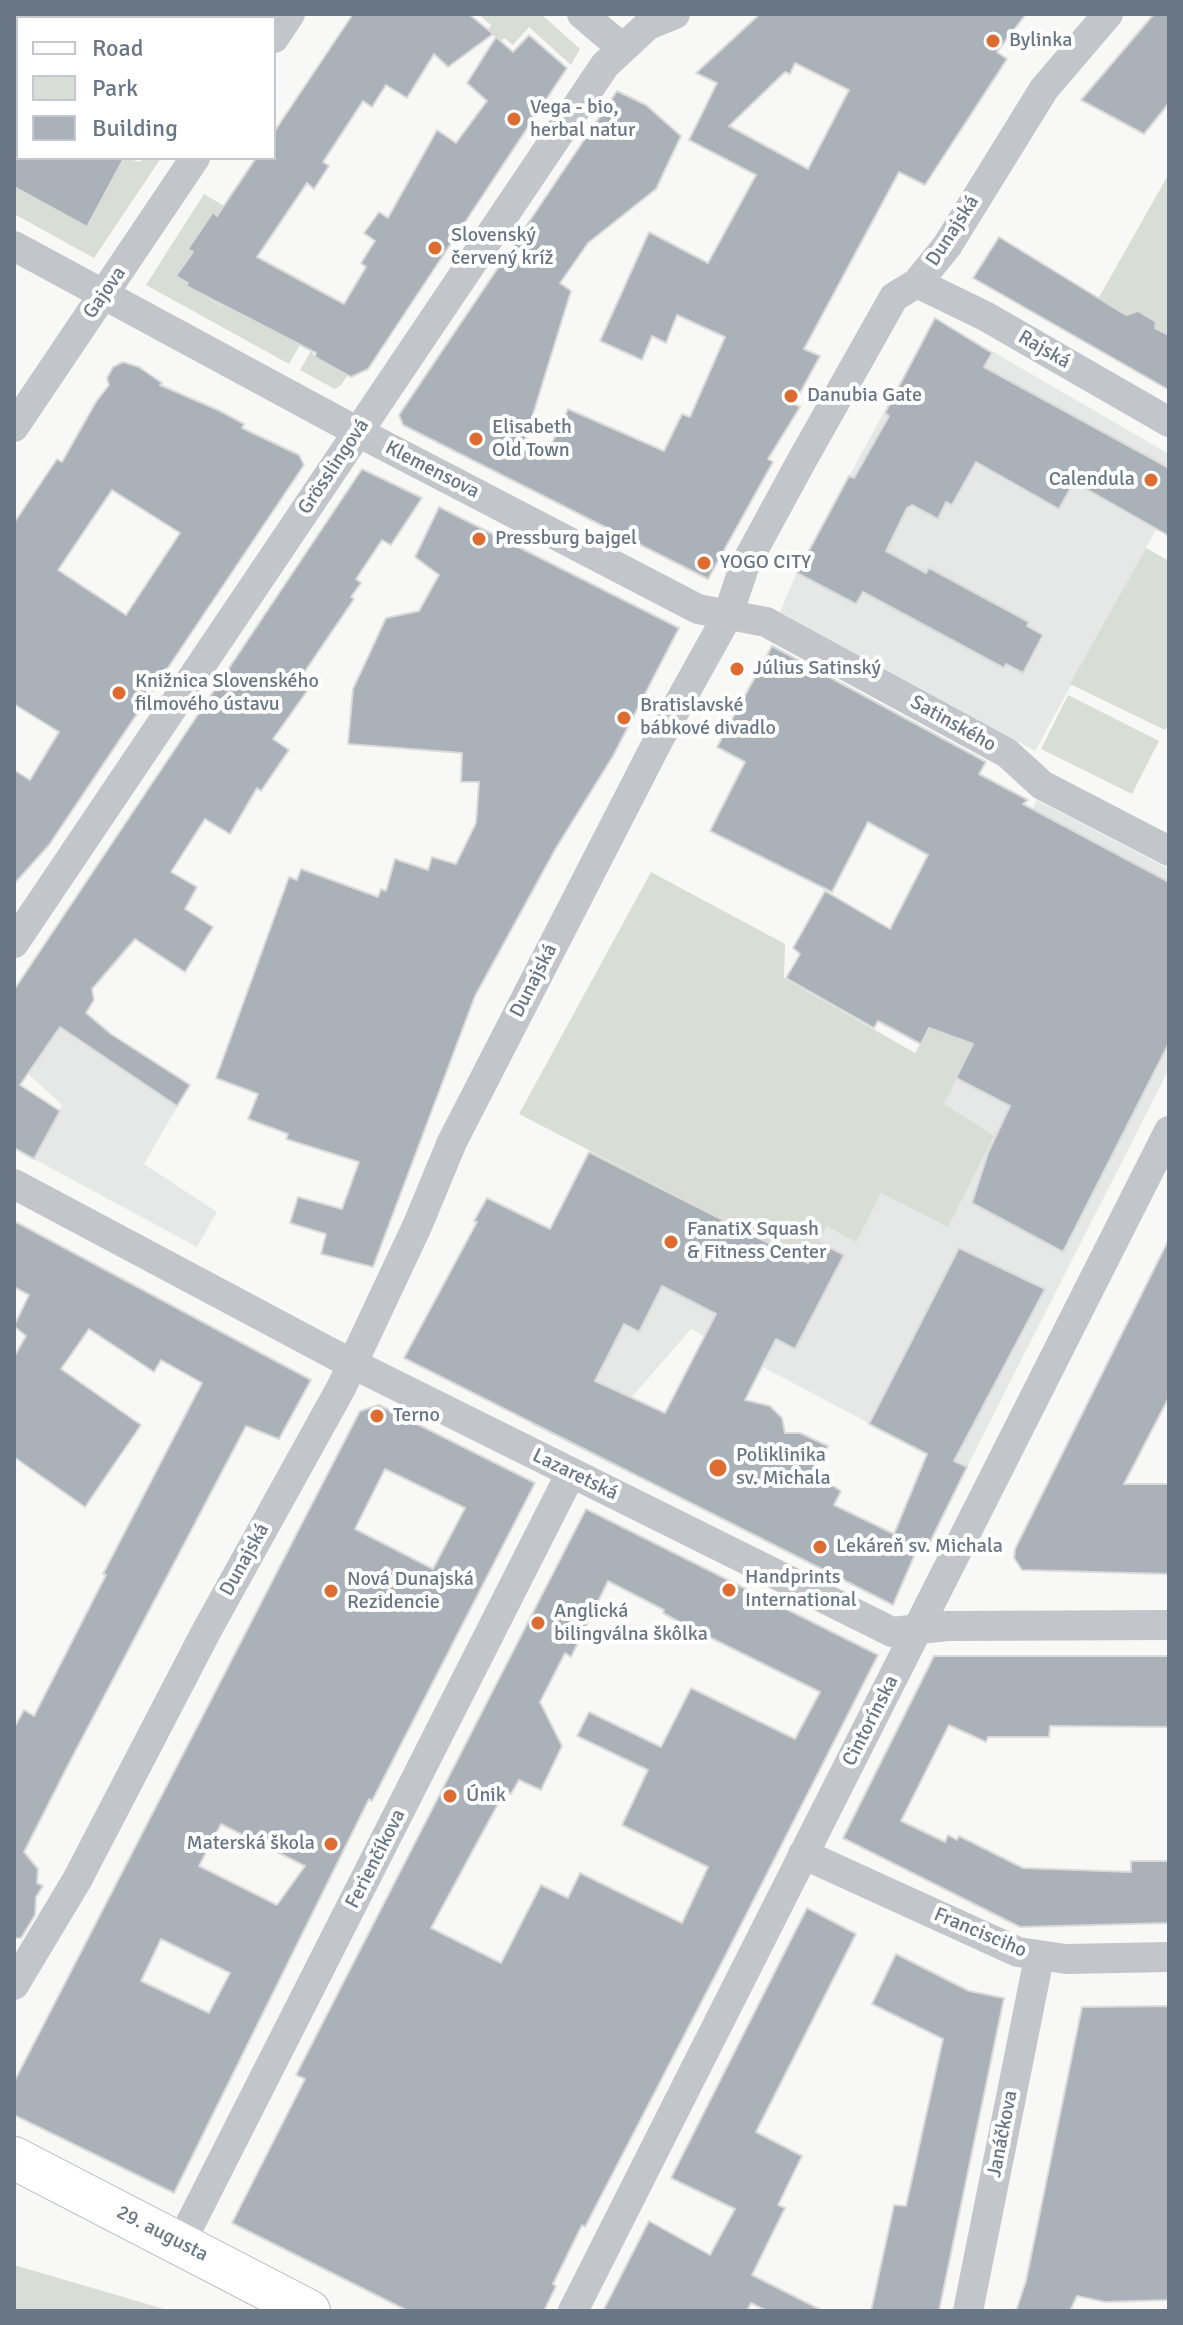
<!DOCTYPE html>
<meta charset="utf-8">
<style>
body{margin:0}
#map{position:relative;width:1183px;height:2325px;overflow:hidden;background:#f8f9f6;font-family:Signika,sans-serif}
canvas{display:block}
.frame{position:absolute;inset:0;border:16px solid #697686;pointer-events:none}
.legend{position:absolute;left:16px;top:16px;width:260px;height:144px;box-sizing:border-box;background:#fff;border:2px solid #c3c8cf;margin:0;padding:10px 14px;list-style:none;font-size:24px;color:#697686}
.legend li{display:flex;align-items:center;gap:16px;height:40px}
.legend b{width:40px;border:2px solid #c3c8cf}
</style>
<div id="map">
<canvas width="1183" height="2325"></canvas>
<div class="frame"></div>
<ul class="legend">
<li><b style="height:10px;background:#fff"></b>Road</li>
<li><b style="height:22px;background:#d8ddd5"></b>Park</li>
<li><b style="height:22px;background:#abb1b8"></b>Building</li>
</ul>
</div>
<script>
const ctx = document.querySelector('canvas').getContext('2d');
ctx.lineJoin = 'round';
function fillPath(path, color) { ctx.fillStyle = color; ctx.fill(path, 'evenodd'); }
const toPath = rows => new Path2D(rows.map(r => 'M' + r).join(''));
function trace(path, color, width, dash) { ctx.strokeStyle = color; ctx.lineWidth = width; ctx.lineCap = dash ? 'butt' : 'round'; ctx.setLineDash(dash || []); ctx.stroke(path); }
function write(font, color, halo, rows, align = 'center') {
  ctx.font = font + ' Signika,sans-serif'; ctx.lineWidth = 8; ctx.setLineDash([]); ctx.textBaseline = 'middle'; ctx.strokeStyle = halo; ctx.fillStyle = color; for (const [text, x, y, turn = 0] of rows) {
    ctx.save(); ctx.translate(x, y); ctx.rotate((+turn || 0) * Math.PI / 180); ctx.textAlign = isNaN(turn) ? turn : align; if (halo) ctx.strokeText(text, 0, 0); ctx.fillText(text, 0, 0); ctx.restore();
  }
}
const built = toPath([
 [935,318,1169,454,1169,506,1035,751,780,612,797,572],
 [1037,800,1169,869,1169,1069,967,1467,929,1451,927,1454,691,1329,631,1398,652,1437,700,1344,758,1374,724,1442,800,1433,820,1442,825,1451,814,1475,841,1490,834,1504,892,1536,897,1527,922,1538,893,1605,531,1424,623,1266,757,1335,827,1225,932,1029],
 [23,977,190,1085,144,1164,217,1212,197,1247,34,1159,62,1105,14,1061,14,990]
]);
const green = toPath([
 [478,14,541,14,580,49,571,65,529,27,513,45,504,38,501,42,488,30,491,25],
 [125,158,140,162,143,158,161,158,94,258,14,214,14,187,87,227],
 [1167,177,1169,177,1169,335,1155,328,1156,322,1138,311,1129,317,1098,299],
 [204,194,224,206,217,215,213,213,188,248,193,252,177,276,188,283,187,287,221,306,223,304,300,345,289,364,146,285],
 [311,351,315,357,348,375,341,385,335,389,300,370],
 [1146,548,1169,561,1169,722,1165,730,1070,684],
 [1068,695,1159,741,1132,794,1041,749],
 [651,872,785,944,784,978,915,1053,929,1028,1010,971,944,1104,994,1136,948,1227,881,1193,856,1242,827,1226,769,1336,792,1255,519,1114],
 [14,2265,171,2311,14,2311]
]);
const building = toPath([
 [353,14,469,14,493,34,448,67,434,54,407,98,386,85,372,107,363,101,323,162,329,166,314,189,307,183,257,257,344,304,366,267,361,263,375,241,364,233,379,212,388,218,437,130,456,143,487,101,467,83,496,37,513,52,529,35,567,68,368,369,351,377,315,357,316,353,186,286,188,283,176,276,193,252,188,249,213,212,217,216,256,158,274,158,274,132,353,14],
 [760,14,1026,14,997,52,1007,59,925,185,899,172,804,349,820,356,794,404,800,407,768,459,773,462,708,579,403,425,399,415,617,91,646,105,681,136,656,189,588,243,560,283,571,291,522,450,545,458,568,409,664,451,682,414,690,417,725,337,677,315,666,343,652,336,642,360,600,341,649,232,708,263,756,175,689,140,717,83,696,73,760,14],
 [795,63,849,90,808,169,729,126,785,72,790,74,795,63],
 [1154,14,1169,14,1169,103,1144,134,1081,100,1154,14],
 [14,158,124,158,87,227,14,187,14,158],
 [999,237,1126,315,1138,311,1156,322,1155,328,1169,335,1169,390,973,278,999,237],
 [935,318,992,353,984,367,1169,468,1169,536,1074,482,1059,509,976,462,952,505,946,502,938,519,912,505,907,508,886,551,926,573,929,568,1029,622,1027,626,1043,635,1023,673,1006,664,1004,668,863,592,856,604,797,573,849,476,854,478,889,416,885,413,935,318],
 [123,362,139,367,162,383,160,385,220,411,244,424,242,428,299,455,304,465,49,845,14,884,14,770,30,780,59,732,14,704,14,523,57,459,62,462,96,402,109,385,107,378,113,367,123,362],
 [112,490,180,533,126,615,58,570,112,490],
 [362,469,422,498,391,545,382,540,356,579,361,583,351,597,354,599,299,680,310,687,273,739,289,750,261,791,257,788,230,834,205,819,171,872,197,887,185,909,213,927,185,972,135,939,92,989,94,1000,86,1013,111,1034,190,1085,177,1106,60,1027,20,1085,60,1111,34,1159,14,1148,14,990,362,469],
 [439,507,679,628,613,756,556,848,475,996,373,1267,321,1254,326,1234,290,1223,298,1197,342,1209,359,1162,286,1139,288,1134,248,1119,258,1094,216,1078,289,877,297,880,301,869,378,897,381,889,386,891,395,859,428,870,432,857,456,864,476,823,479,782,461,782,462,753,348,744,353,689,386,618,419,611,439,575,415,557,439,507],
 [772,646,986,762,979,774,1028,800,1023,804,1169,882,1169,1043,1063,1252,972,1203,988,1153,1010,1106,956,1078,973,1044,929,1028,921,1044,878,1021,874,1028,786,978,800,954,793,948,825,891,890,929,928,855,868,822,832,892,710,831,745,762,717,747,772,646],
 [589,1152,808,1263,819,1242,844,1255,795,1349,776,1339,745,1400,770,1406,782,1418,785,1433,800,1433,828,1446,813,1474,841,1491,834,1505,894,1534,927,1454,869,1424,959,1248,1045,1289,954,1461,967,1467,930,1542,922,1538,893,1605,404,1358,477,1222,474,1221,487,1198,550,1229,589,1152],
 [662,1286,716,1314,665,1413,595,1381,624,1324,639,1332,662,1286],
 [14,1221,311,1380,279,1439,246,1426,67,1767,24,1852,38,1869,37,1883,43,1886,36,1897,35,1915,21,1938,14,1938,14,1728,24,1710,34,1716,106,1575,103,1574,202,1383,161,1360,154,1372,89,1329,61,1369,141,1425,85,1507,14,1457,14,1357,26,1336,14,1326,29,1295,14,1287,14,1221],
 [1169,1239,1169,1397,1124,1484,1169,1484,1169,1574,1022,1570,1014,1558,1015,1549,1169,1239],
 [379,1405,535,1483,372,1801,369,1799,174,2193,14,2115,14,2082,360,1411,379,1405],
 [385,1469,465,1508,433,1569,355,1529,385,1469],
 [221,1824,305,1866,277,1905,199,1866,221,1824],
 [161,1939,230,1973,209,2013,141,1981,161,1939],
 [586,1509,878,1655,717,1972,585,2227,582,2225,553,2284,556,2286,544,2311,408,2311,232,2223,305,2079,296,2075,586,1509],
 [608,1581,664,1610,663,1613,683,1624,820,1692,795,1739,691,1688,661,1747,589,1712,577,1736,648,1770,622,1825,708,1867,682,1923,580,1873,568,1898,541,1885,501,1963,431,1928,505,1791,511,1794,519,1780,541,1790,562,1746,540,1702,565,1653,571,1657,608,1581],
 [934,1656,1169,1656,1169,1727,1050,1726,1049,1737,988,1737,986,1742,949,1725,901,1821,945,1842,948,1835,957,1840,959,1836,1023,1868,1131,1872,1131,1861,1169,1861,1169,1923,1020,1927,843,1838,934,1656],
 [807,1908,856,1934,756,2132,802,2156,778,2205,785,2208,752,2275,823,2311,767,2311,751,2303,747,2311,603,2311,649,2221,710,2255,735,2209,671,2178,807,1908],
 [896,1954,969,1991,1004,1998,939,2311,871,2311,894,2205,906,2206,943,2039,872,2004,896,1954],
 [1169,2006,1169,2300,1105,2302,1077,2296,1070,2311,1016,2311,1026,2281,1082,2007,1169,2006]
]);
const street = toPath([
 [582,14,621,47],
 [274,38,290,14],
 [14,246,358,432,698,609,766,622,1007,753,1042,785,1169,851],
 [917,283,985,316,1169,422],
 [14,427,195,158],
 [14,943,605,65,648,25,675,14],
 [14,1184,333,1354,892,1632,948,1626,1169,1625],
 [803,1854,1018,1952,1066,1959,1169,1957],
 [14,1985,77,1880,207,1630,341,1388,418,1224,452,1142,659,739,728,615,744,567,801,462,894,297,917,283,947,246,1044,89,1108,14],
 [180,2244,571,1473],
 [573,2311,1169,1131],
 [968,2311,1039,1958]
]);
const secondary = toPath([
 [14,2158,309,2311]
]);
const markers = [
 [993,41,8,"#de6c31"],
 [514,119,8,"#de6c31"],
 [435,248,8,"#de6c31"],
 [791,396,8,"#de6c31"],
 [476,439,8,"#de6c31"],
 [1151,480,8,"#de6c31"],
 [479,539,8,"#de6c31"],
 [704,563,8,"#de6c31"],
 [737,669,8,"#de6c31"],
 [119,693,8,"#de6c31"],
 [624,718,8,"#de6c31"],
 [671,1242,8,"#de6c31"],
 [377,1416,8,"#de6c31"],
 [718,1468,10,"#de6c31"],
 [820,1547,8,"#de6c31"],
 [729,1590,8,"#de6c31"],
 [331,1591,8,"#de6c31"],
 [538,1623,8,"#de6c31"],
 [450,1796,8,"#de6c31"],
 [331,1844,8,"#de6c31"]
];
const poiNames = [
 ["Bylinka",1009,41],
 ["Vega - bio,",530,108],
 ["herbal natur",530,131],
 ["Slovenský",451,236],
 ["červený kríž",451,259],
 ["Danubia Gate",807,396],
 ["Elisabeth",492,428],
 ["Old Town",492,451],
 ["Calendula",1135,480,"right"],
 ["Pressburg bajgel",495,539],
 ["YOGO CITY",720,563],
 ["Július Satinský",753,669],
 ["Knižnica Slovenského",135,682],
 ["filmového ústavu",135,705],
 ["Bratislavské",640,706],
 ["bábkové divadlo",640,729],
 ["FanatiX Squash",687,1230],
 ["& Fitness Center",687,1253],
 ["Terno",393,1416],
 ["Poliklinika",736,1456],
 ["sv. Michala",736,1479],
 ["Lekáreň sv. Michala",836,1547],
 ["Handprints",745,1578],
 ["International",745,1601],
 ["Nová Dunajská",347,1580],
 ["Rezidencie",347,1603],
 ["Anglická",554,1612],
 ["bilingválna škôlka",554,1635],
 ["Únik",466,1796],
 ["Materská škola",315,1844,"right"]
];
const streetNames = [
 ["Dunajská",953,231,-57],
 ["Gajova",105,293,-55],
 ["Rajská",1044,350,30],
 ["Grösslingová",334,467,-56],
 ["Klemensova",432,470,27],
 ["Satinského",953,724,29],
 ["Dunajská",534,981,-63],
 ["Lazaretská",575,1475,26],
 ["Dunajská",245,1560,-61],
 ["Cintorínska",871,1721,-63],
 ["Ferienčíkova",376,1859,-63],
 ["Francisciho",980,1933,23],
 ["Janáčkova",1003,2134,-79],
 ["29. augusta",162,2234,27]
];
fillPath(built, '#e6e8e7');
fillPath(green, '#d8ddd5');
fillPath(building, '#abb1b8');
trace(building, '#dadad9', 2);
trace(secondary, '#b4b9be', 44);
trace(street, '#c2c5c9', 30);
trace(secondary, '#fff', 42);
for (const [x, y, r, color] of markers) { const dot = new Path2D(); dot.arc(x, y, r, 0, 2 * Math.PI); ctx.fillStyle = color; ctx.fill(dot); trace(dot, '#fff', 3); }
write('20px', '#697686', '#fff', poiNames, 'left');
write('20px', '#697686', '#fff', streetNames);
</script>
